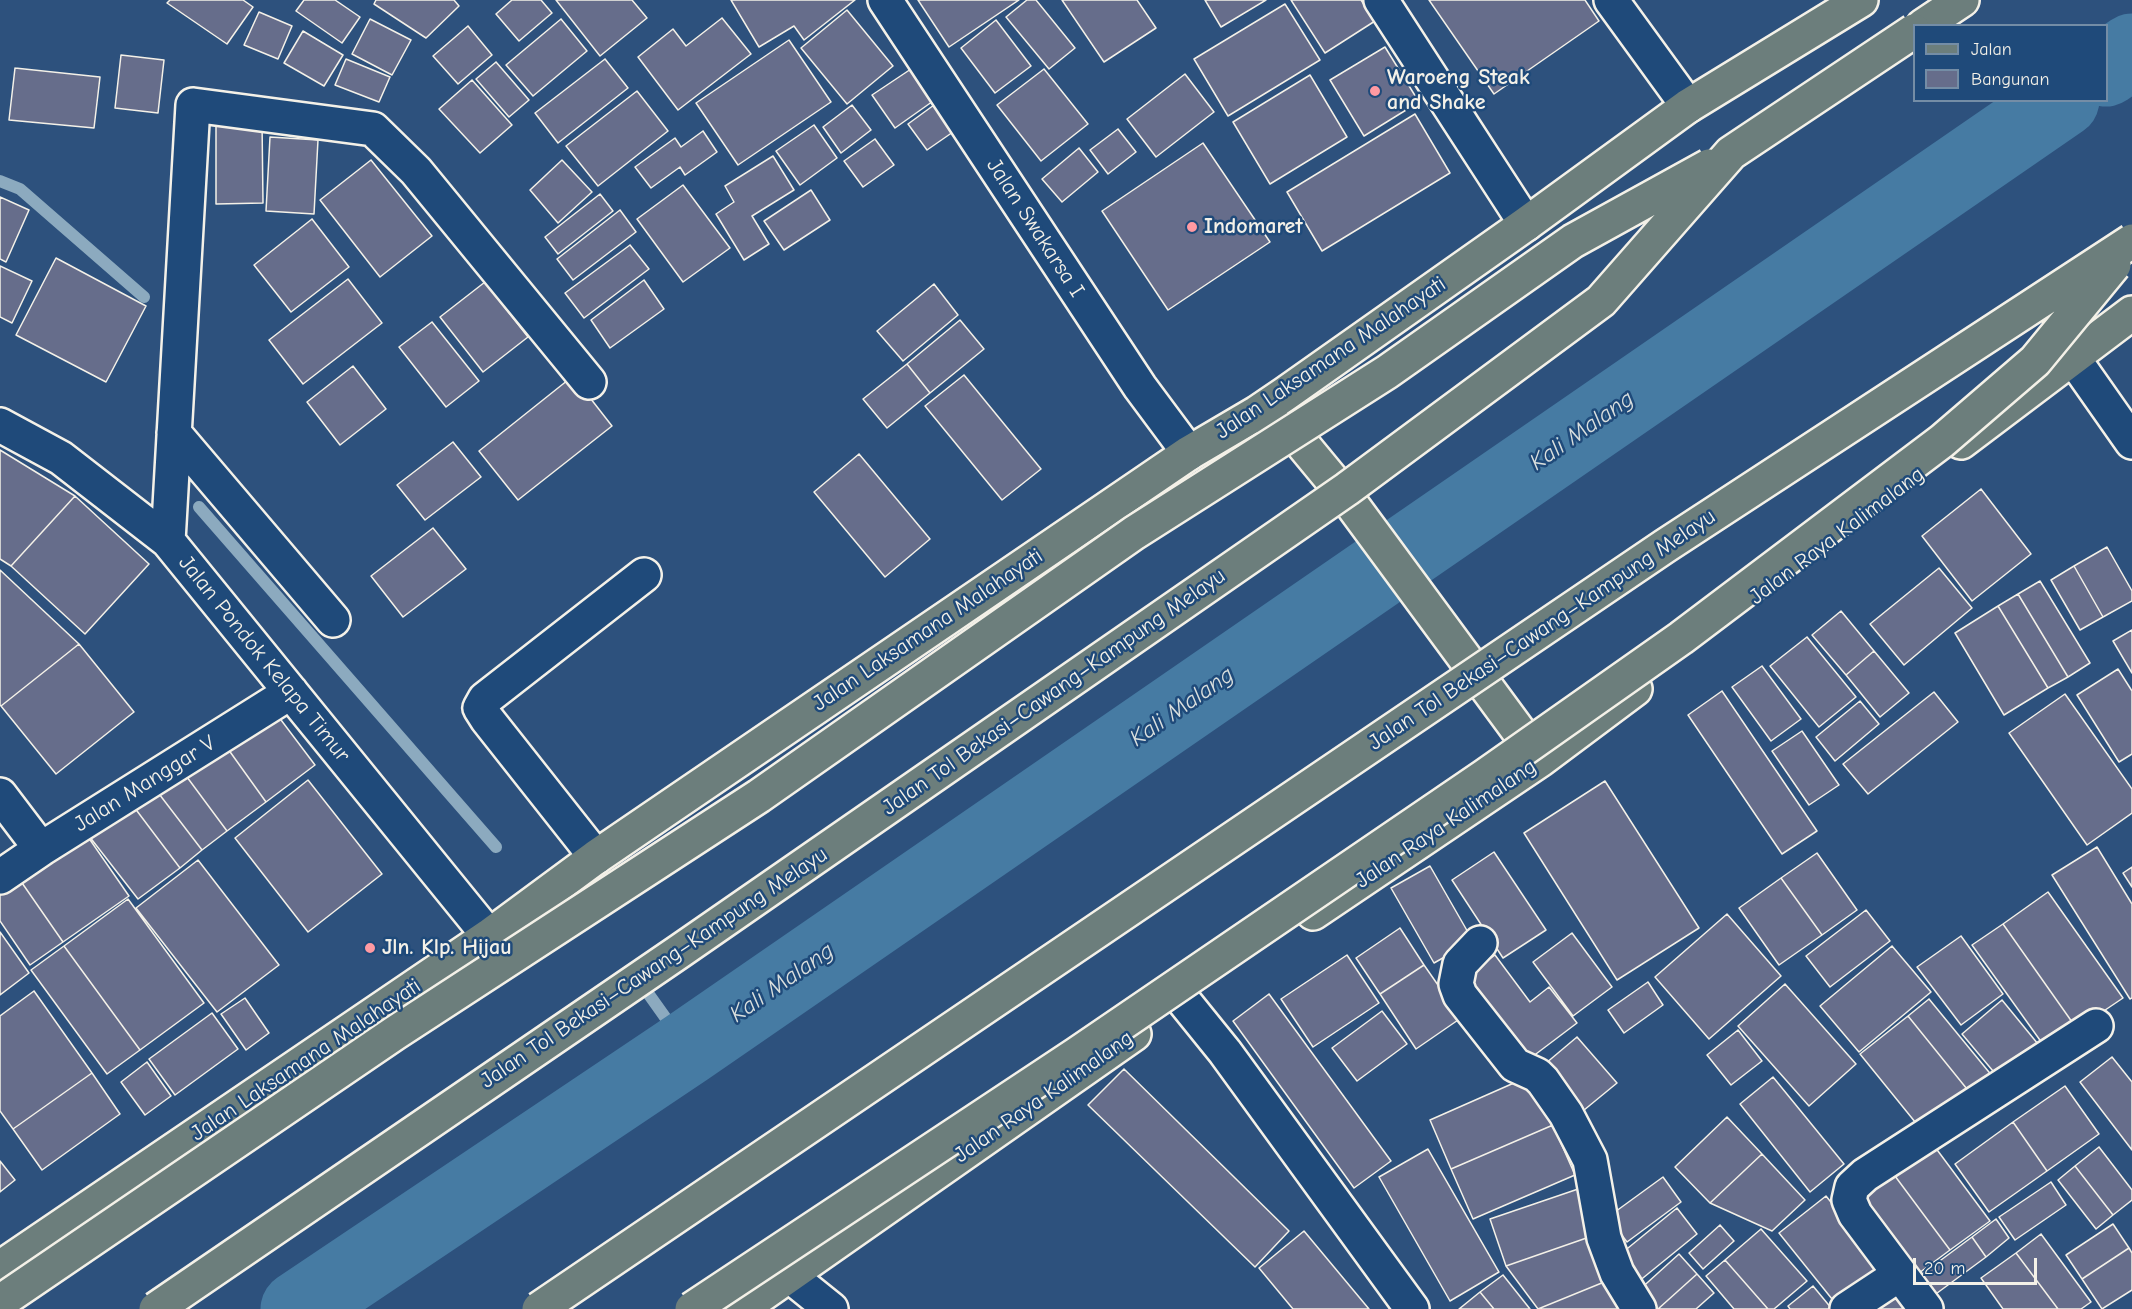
<!DOCTYPE html>
<meta charset="utf-8">
<style>
body{margin:0}
#map{position:relative;width:2132px;height:1309px;overflow:hidden;background:#2d517d;font-family:"Comic Neue",sans-serif}
canvas{display:block}
.legend{position:absolute;left:1913px;top:24px;width:195px;height:78px;box-sizing:border-box;background:#1f4a7a;border:2px solid #748da6;margin:0;padding:8px 10px;list-style:none;font-size:18px;color:#f4f1e8}
.legend li{display:flex;align-items:center;gap:12px;height:30px}
.legend b{width:30px;border:2px solid #748da6}
.scale{position:absolute;left:1913px;top:1258px;width:124px;height:27px;box-sizing:border-box;border:3px solid #f4f1e8;border-top:0;padding-left:8px;font-size:18px;line-height:21px;white-space:nowrap;color:#f4f1e8;-webkit-text-stroke:4px #1f4a7a;paint-order:stroke}
</style>
<div id="map">
<canvas width="2132" height="1309"></canvas>
<ul class="legend">
<li><b style="height:8px;background:#6c7e7c"></b>Jalan</li>
<li><b style="height:16px;background:#666d8b"></b>Bangunan</li>
</ul>
<div class="scale">20 m</div>
</div>
<script>
const ctx = document.querySelector('canvas').getContext('2d');
ctx.lineJoin = 'round';
const toPath = rows => new Path2D(rows.map(r => 'M' + r).join(''));
function trace(path, color, width, dash) { ctx.strokeStyle = color; ctx.lineWidth = width; ctx.lineCap = dash ? 'butt' : 'round'; ctx.setLineDash(dash || []); ctx.stroke(path); }
function fillPath(path, color) { ctx.fillStyle = color; ctx.fill(path, 'evenodd'); }
function write(font, color, halo, rows, align = 'center') {
  ctx.font = font + ' "Comic Neue",sans-serif'; ctx.lineWidth = 5; ctx.setLineDash([]); ctx.textBaseline = 'middle'; ctx.strokeStyle = halo; ctx.fillStyle = color; for (const [text, x, y, turn = 0] of rows) {
    ctx.save(); ctx.translate(x, y); ctx.rotate((+turn || 0) * Math.PI / 180); ctx.textAlign = isNaN(turn) ? turn : align; if (halo) ctx.strokeText(text, 0, 0); ctx.fillText(text, 0, 0); ctx.restore();
  }
}
const stream = toPath([
 [0,181,20,189,144,297],
 [199,507,496,847],
 [645,989,687,1048]
]);
const river = toPath([
 [2106,69,2132,51],
 [298,1309,687,1048,2062,100]
]);
const building = toPath([
 [170,0,243,0,253,7,227,44,167,3,170,0],
 [304,0,335,0,360,17,342,43,296,11,304,0],
 [376,0,454,0,459,6,426,38,374,4,376,0],
 [512,0,541,0,552,13,519,41,496,14,512,0],
 [556,0,632,0,647,18,600,56,556,0],
 [731,0,855,0,804,40,794,26,759,47,731,0],
 [918,0,1019,0,949,47,918,0],
 [1027,0,1036,0,1075,48,1049,69,1006,17,1027,0],
 [1062,0,1137,0,1156,28,1104,62,1062,0],
 [1205,0,1266,0,1221,27,1205,0],
 [1291,0,1361,0,1375,21,1325,53,1291,0],
 [1429,0,1585,0,1599,21,1494,94,1429,0],
 [1285,4,1320,60,1228,116,1194,59,1285,4],
 [847,10,893,66,847,104,801,48,847,10],
 [259,12,292,26,278,59,244,45,259,12],
 [722,18,751,54,678,110,638,57,673,29,686,46,722,18],
 [370,19,411,40,392,75,352,54,370,19],
 [561,19,587,51,533,96,506,65,561,19],
 [996,20,1031,66,995,93,961,48,996,20],
 [468,26,492,55,458,84,433,56,468,26],
 [303,31,343,55,324,86,284,63,303,31],
 [789,40,831,102,738,165,696,103,789,40],
 [1385,47,1419,102,1364,136,1330,80,1385,47],
 [121,55,164,60,158,113,115,108,121,55],
 [346,59,390,77,379,102,335,85,346,59],
 [605,59,628,88,558,143,535,113,605,59],
 [496,62,529,100,509,117,476,79,496,62],
 [914,67,936,99,895,128,872,95,914,67],
 [15,68,100,77,94,128,9,120,15,68],
 [1044,69,1088,124,1041,161,997,105,1044,69],
 [1185,74,1214,112,1156,157,1127,119,1185,74],
 [1310,75,1347,137,1270,184,1233,122,1310,75],
 [472,80,512,125,480,153,439,109,472,80],
 [637,91,668,131,598,186,566,146,637,91],
 [852,105,871,130,841,153,823,127,852,105],
 [934,105,953,132,927,150,908,124,934,105],
 [1415,114,1450,173,1322,251,1287,192,1415,114],
 [216,121,262,121,263,203,216,204,216,121],
 [814,125,837,158,800,185,776,151,814,125],
 [1118,129,1136,152,1108,174,1090,150,1118,129],
 [703,131,717,152,685,175,680,167,651,188,635,167,675,138,681,147,703,131],
 [270,137,318,140,314,214,266,211,270,137],
 [875,139,894,165,863,187,844,161,875,139],
 [1203,143,1270,242,1168,310,1102,211,1203,143],
 [1079,148,1098,172,1062,202,1042,179,1079,148],
 [773,156,794,190,752,216,769,244,744,260,716,214,734,202,725,186,773,156],
 [371,160,432,236,380,277,320,200,371,160],
 [562,160,592,192,558,223,530,190,562,160],
 [683,185,730,248,683,282,637,219,683,185],
 [811,190,830,220,784,250,764,221,811,190],
 [600,194,613,211,558,254,545,237,600,194],
 [0,197,29,210,6,262,0,259,0,197],
 [620,210,636,232,573,280,557,259,620,210],
 [312,219,349,267,291,312,254,265,312,219],
 [630,245,649,269,584,318,565,293,630,245],
 [56,258,146,306,106,382,16,335,56,258],
 [0,266,32,281,12,323,0,317,0,266],
 [348,279,382,323,303,384,269,340,348,279],
 [644,280,664,309,610,348,591,320,644,280],
 [485,282,528,337,483,372,440,317,485,282],
 [934,284,958,315,903,361,877,331,934,284],
 [960,320,984,349,930,393,907,364,960,320],
 [432,322,479,381,446,407,399,347,432,322],
 [907,364,930,393,887,428,863,399,907,364],
 [353,366,386,409,340,445,307,402,353,366],
 [964,375,1041,469,1002,500,925,406,964,375],
 [573,376,612,426,518,500,479,451,573,376],
 [453,442,481,477,425,520,397,485,453,442],
 [0,450,75,496,11,566,0,559,0,450],
 [859,454,930,539,885,577,814,492,859,454],
 [1981,489,2031,554,1972,601,1922,536,1981,489],
 [75,496,149,564,85,634,11,566,75,496],
 [433,528,466,569,403,617,371,576,433,528],
 [2107,547,2132,591,2132,601,2103,617,2074,566,2107,547],
 [2074,566,2103,617,2080,630,2051,580,2074,566],
 [1939,568,1972,608,1904,665,1870,624,1939,568],
 [0,570,79,644,1,706,0,705,0,570],
 [2040,581,2090,663,2068,677,2018,594,2040,581],
 [2018,594,2068,677,2048,688,1998,606,2018,594],
 [1998,606,2048,688,2004,715,1955,633,1998,606],
 [1841,611,1874,651,1846,675,1812,635,1841,611],
 [2132,630,2132,673,2113,641,2132,630],
 [1807,637,1856,697,1819,727,1770,666,1807,637],
 [79,644,134,712,56,774,1,706,79,644],
 [1874,651,1909,693,1880,717,1846,675,1874,651],
 [1762,666,1801,719,1771,741,1732,687,1762,666],
 [2118,669,2132,691,2132,754,2119,762,2077,695,2118,669],
 [1722,691,1817,831,1782,854,1688,715,1722,691],
 [1934,692,1958,722,1868,794,1843,764,1934,692],
 [2065,694,2132,789,2132,813,2087,845,2009,733,2065,694],
 [1860,701,1879,724,1835,761,1816,737,1860,701],
 [272,708,315,765,266,802,223,742,272,708],
 [1802,731,1839,785,1809,805,1772,751,1802,731],
 [223,742,266,802,227,831,181,769,223,742],
 [181,769,227,831,202,850,153,786,181,769],
 [308,780,382,874,308,932,235,838,308,780],
 [1605,781,1699,928,1617,980,1524,833,1605,781],
 [153,786,202,850,180,868,131,803,153,786],
 [131,803,180,868,138,899,89,836,131,803],
 [86,834,129,896,63,942,20,880,86,834],
 [2097,847,2132,904,2132,998,2130,999,2052,875,2097,847],
 [1494,852,1546,930,1503,958,1452,880,1494,852],
 [1817,853,1857,910,1822,935,1781,878,1817,853],
 [198,860,279,965,217,1012,136,908,198,860],
 [1430,866,1473,941,1434,963,1391,888,1430,866],
 [2132,867,2132,887,2123,873,2132,867],
 [1781,878,1822,935,1779,965,1739,908,1781,878],
 [20,880,63,942,30,965,0,921,0,894,20,880],
 [2048,892,2123,998,2077,1029,2003,924,2048,892],
 [128,899,204,1003,140,1050,64,946,128,899],
 [1866,910,1890,941,1830,987,1806,956,1866,910],
 [1727,914,1781,976,1709,1039,1655,977,1727,914],
 [2003,924,2077,1029,2047,1050,1972,945,2003,924],
 [1400,928,1424,965,1380,994,1356,958,1400,928],
 [0,932,29,973,0,995,0,932],
 [1572,933,1612,987,1573,1016,1533,962,1572,933],
 [1961,936,2003,994,1961,1025,1917,967,1961,936],
 [64,946,140,1050,107,1074,31,970,64,946],
 [1892,946,1931,992,1859,1052,1820,1006,1892,946],
 [1347,955,1379,1003,1313,1047,1281,999,1347,955],
 [1495,955,1530,1002,1549,987,1577,1023,1524,1063,1462,979,1495,955],
 [1424,965,1461,1018,1416,1049,1380,994,1424,965],
 [1648,982,1663,1005,1624,1033,1608,1010,1648,982],
 [1785,984,1856,1064,1809,1106,1738,1026,1785,984],
 [34,991,92,1073,13,1129,0,1111,0,1016,34,991],
 [1269,994,1391,1161,1354,1188,1233,1021,1269,994],
 [245,998,269,1033,246,1050,221,1014,245,998],
 [1929,999,1993,1077,1971,1094,1908,1016,1929,999],
 [2002,1000,2038,1044,1998,1077,1962,1034,2002,1000],
 [1382,1011,1407,1044,1357,1081,1332,1048,1382,1011],
 [212,1013,238,1049,175,1095,149,1059,212,1013],
 [1908,1016,1971,1094,1924,1133,1860,1054,1908,1016],
 [1738,1030,1762,1061,1731,1085,1707,1055,1738,1030],
 [1577,1037,1617,1083,1578,1115,1539,1069,1577,1037],
 [2112,1057,2132,1082,2132,1150,2080,1082,2112,1057],
 [147,1062,171,1096,145,1115,121,1082,147,1062],
 [1124,1069,1289,1231,1255,1267,1088,1105,1124,1069],
 [92,1073,120,1114,42,1170,13,1129,92,1073],
 [1532,1075,1553,1125,1451,1169,1430,1120,1532,1075],
 [1773,1077,1844,1164,1810,1192,1740,1104,1773,1077],
 [2065,1086,2099,1134,2047,1171,2013,1122,2065,1086],
 [1727,1117,1762,1154,1710,1203,1675,1167,1727,1117],
 [2013,1122,2047,1171,1989,1212,1955,1164,2013,1122],
 [1553,1125,1575,1175,1473,1219,1451,1169,1553,1125],
 [1932,1143,1990,1221,1950,1250,1892,1172,1932,1143],
 [2099,1147,2132,1190,2132,1200,2113,1215,2075,1166,2099,1147],
 [1428,1149,1499,1272,1450,1301,1379,1177,1428,1149],
 [1762,1154,1805,1200,1772,1231,1710,1203,1762,1154],
 [0,1161,15,1180,0,1192,0,1161],
 [2075,1166,2113,1215,2096,1229,2058,1180,2075,1166],
 [1892,1172,1950,1250,1911,1279,1854,1201,1892,1172],
 [1663,1177,1681,1202,1627,1242,1608,1217,1663,1177],
 [2051,1182,2066,1205,2015,1240,1999,1217,2051,1182],
 [1581,1188,1598,1234,1506,1266,1490,1219,1581,1188],
 [1826,1196,1888,1273,1840,1309,1779,1233,1826,1196],
 [1677,1208,1697,1234,1638,1282,1617,1257,1677,1208],
 [1996,1219,2009,1238,1986,1257,1972,1237,1996,1219],
 [2113,1224,2129,1248,2082,1279,2066,1255,2113,1224],
 [1720,1225,1734,1241,1703,1269,1689,1253,1720,1225],
 [1761,1229,1807,1281,1774,1309,1768,1309,1725,1260,1761,1229],
 [1304,1231,1369,1309,1293,1309,1259,1268,1304,1231],
 [1598,1234,1614,1278,1538,1309,1506,1266,1598,1234],
 [2041,1234,2091,1302,2081,1309,2058,1309,2016,1253,2041,1234],
 [1972,1237,1986,1257,1929,1299,1914,1280,1972,1237],
 [2129,1248,2132,1253,2132,1290,2102,1309,2082,1279,2129,1248],
 [2016,1253,2058,1309,2003,1309,1981,1278,2016,1253],
 [1679,1254,1697,1274,1658,1309,1652,1309,1637,1292,1679,1254],
 [1725,1260,1768,1309,1734,1309,1706,1276,1725,1260],
 [1697,1274,1714,1293,1696,1309,1658,1309,1697,1274],
 [1503,1275,1530,1309,1494,1309,1480,1292,1503,1275],
 [1614,1278,1627,1309,1538,1309,1614,1278],
 [1813,1286,1832,1309,1790,1309,1788,1306,1813,1286],
 [1894,1291,1904,1309,1865,1309,1894,1291],
 [1480,1292,1494,1309,1459,1309,1480,1292]
]);
const minor = toPath([
 [885,0,1140,387,1189,453],
 [1381,0,1526,224],
 [1611,0,1688,106],
 [2073,358,2132,442],
 [0,425,61,458,168,541,489,936],
 [174,433,333,620],
 [168,541,193,105,373,129,416,171,589,382],
 [0,795,41,849],
 [596,857,487,719,480,708,485,699,644,575],
 [0,877,41,849,291,692],
 [1480,943,1460,964,1456,984,1460,995,1515,1065,1537,1075,1543,1081,1566,1114,1590,1160,1604,1238,1617,1273,1639,1309],
 [1183,1000,1225,1052,1412,1309],
 [790,1276,831,1309],
 [1847,1309,1900,1274],
 [1926,1309,1855,1214,1849,1200,1852,1187,1865,1175,2096,1026]
]);
const major = toPath([
 [1266,419,1299,440,1347,498,1540,760],
 [1961,442,2132,313],
 [1313,913,1540,760,1635,689],
 [0,1268,489,936,596,857,1189,453,1257,413,1285,394,1526,224,1688,106,1861,0],
 [741,1309,1134,1034]
]);
const highway = toPath([
 [1923,26,1962,0]
]);
const highwayBridge = toPath([
 [0,1302,395,1033,759,796,1134,533,1387,372,1573,241,1709,166],
 [156,1309,680,951,1347,489,1601,301,1731,153,1914,31],
 [539,1309,1665,546,2132,241],
 [692,1309,1077,1054,1485,776,1681,638,1942,441,2035,361,2114,265]
]);
const markers = [
 [1375,91,6,"#ff9aa2"],
 [1192,227,6,"#ff9aa2"],
 [370,948,6,"#ff9aa2"]
];
const poiNames = [
 ["Waroeng Steak",1387,78],
 ["and Shake",1387,103],
 ["Indomaret",1204,227],
 ["Jln. Klp. Hijau",382,948]
];
const streetNames = [
 ["Jalan Swakarsa I",1035,228,57],
 ["Jalan Laksamana Malahayati",1331,358,-34],
 ["Jalan Raya Kalimalang",1837,536,-37],
 ["Jalan Laksamana Malahayati",928,630,-34],
 ["Jalan Tol Bekasi–Cawang–Kampung Melayu",1542,630,-34],
 ["Jalan Pondok Kelapa Timur",264,659,51],
 ["Jalan Tol Bekasi–Cawang–Kampung Melayu",1054,692,-35],
 ["Jalan Manggar V",145,784,-32],
 ["Jalan Raya Kalimalang",1446,824,-34],
 ["Jalan Tol Bekasi–Cawang–Kampung Melayu",654,968,-34],
 ["Jalan Laksamana Malahayati",306,1060,-34],
 ["Jalan Raya Kalimalang",1044,1097,-35]
];
const waterNames = [
 ["Kali Malang",1582,431,-35],
 ["Kali Malang",1182,707,-35],
 ["Kali Malang",782,983,-35]
];
trace(stream, '#8caabf', 12);
trace(river, '#467ba3', 75);
fillPath(building, '#666d8b');
trace(building, '#f4f1e8', 1.5);
trace(minor, '#f4f1e8', 38);
trace(major, '#f4f1e8', 38);
trace(highway, '#f4f1e8', 38);
trace(minor, '#1f4a7a', 33);
trace(major, '#6c7e7c', 33);
trace(highway, '#6c7e7c', 33);
trace(highwayBridge, '#f4f1e8', 38, []);
trace(highwayBridge, '#6c7e7c', 33);
for (const [x, y, r, color] of markers) { const dot = new Path2D(); dot.arc(x, y, r, 0, 2 * Math.PI); ctx.fillStyle = color; ctx.fill(dot); trace(dot, '#1f4a7a', 2); }
write('bold 22px', '#f4f1e8', '#1f4a7a', poiNames, 'left');
write('22px', '#f4f1e8', '#1f4a7a', streetNames);
write('italic 24px', '#dadfde', '#1f4a7a', waterNames);
</script>
